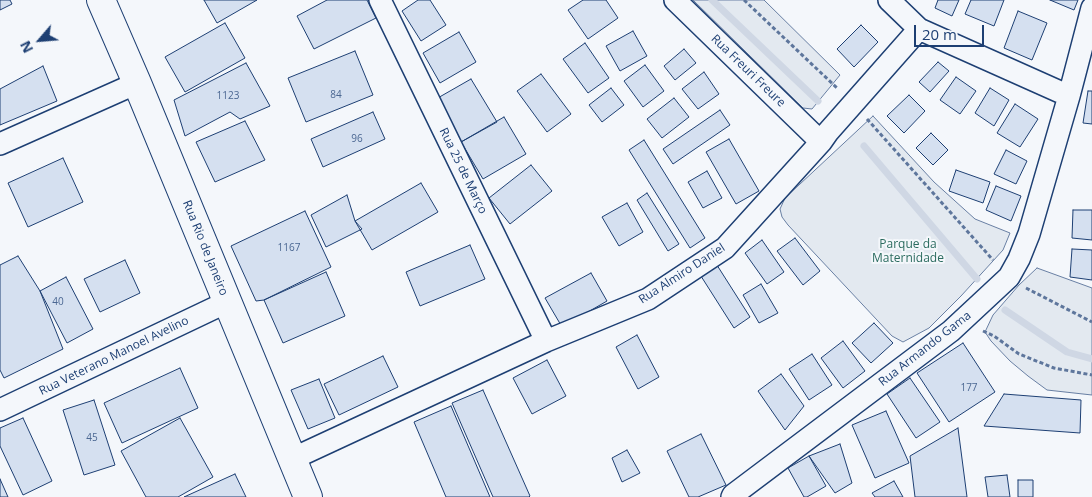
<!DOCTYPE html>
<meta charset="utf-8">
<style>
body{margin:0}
#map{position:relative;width:1092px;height:497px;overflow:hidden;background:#f4f7fb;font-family:"Open Sans",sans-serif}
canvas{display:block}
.north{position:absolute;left:15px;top:15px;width:50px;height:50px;-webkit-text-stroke:4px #f4f7fb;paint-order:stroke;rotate:243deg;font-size:14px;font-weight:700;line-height:20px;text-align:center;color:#1d3f73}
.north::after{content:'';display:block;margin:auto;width:18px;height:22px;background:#1d3f73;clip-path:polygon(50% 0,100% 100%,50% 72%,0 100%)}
.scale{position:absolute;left:914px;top:25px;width:70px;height:22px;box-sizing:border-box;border:2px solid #1d3f73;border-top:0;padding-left:6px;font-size:15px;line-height:18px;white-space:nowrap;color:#1d3f73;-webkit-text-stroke:4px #f4f7fb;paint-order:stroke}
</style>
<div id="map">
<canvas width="1092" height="497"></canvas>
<div class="north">N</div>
<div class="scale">20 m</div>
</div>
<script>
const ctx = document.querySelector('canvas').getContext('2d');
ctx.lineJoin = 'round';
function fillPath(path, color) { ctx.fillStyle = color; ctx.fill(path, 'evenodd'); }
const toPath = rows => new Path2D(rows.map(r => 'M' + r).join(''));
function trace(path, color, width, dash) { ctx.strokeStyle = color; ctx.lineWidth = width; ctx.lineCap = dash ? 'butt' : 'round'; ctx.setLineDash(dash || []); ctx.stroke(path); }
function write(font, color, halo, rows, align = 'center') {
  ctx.font = font + ' "Open Sans",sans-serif'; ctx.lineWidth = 4; ctx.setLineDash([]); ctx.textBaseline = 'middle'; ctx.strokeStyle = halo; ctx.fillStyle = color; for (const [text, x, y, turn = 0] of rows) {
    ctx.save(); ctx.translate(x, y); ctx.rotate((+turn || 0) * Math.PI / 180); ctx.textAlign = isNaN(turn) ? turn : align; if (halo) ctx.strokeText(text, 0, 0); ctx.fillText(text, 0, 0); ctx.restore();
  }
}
const green = toPath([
 [693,0,764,0,840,75,812,109,803,108,693,0],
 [873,116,934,182,975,219,1010,233,1003,250,961,296,929,328,903,342,892,336,788,225,782,217,780,209,785,198,873,116],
 [1037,268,1092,288,1092,395,1047,390,1028,376,1010,361,991,341,985,332,993,315,1019,285,1037,268]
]);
const stream = toPath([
 [712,0,818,101],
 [864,146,977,279],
 [1005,310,1067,352,1092,359]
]);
const building = toPath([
 [0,0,10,0,12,4,0,10,0,0],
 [204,0,257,0,217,23,204,0],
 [327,0,367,0,376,18,314,49,297,16,327,0],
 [418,0,430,0,446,25,421,41,402,11,418,0],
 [583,0,606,0,618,18,588,39,568,10,583,0],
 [938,0,959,0,952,16,935,8,938,0],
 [971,0,1004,0,994,26,965,14,971,0],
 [1050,0,1078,0,1074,10,1050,0],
 [1018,11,1047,23,1032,60,1004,48,1018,11],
 [225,23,245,58,185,92,165,57,225,23],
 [861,25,878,42,854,67,837,49,861,25],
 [633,31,647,56,620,71,606,46,633,31],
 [459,32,476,62,440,83,423,53,459,32],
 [585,43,609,78,588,93,563,59,585,43],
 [684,49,696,63,675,80,664,66,684,49],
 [355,51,373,95,306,122,288,78,355,51],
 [938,62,949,71,930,92,919,82,938,62],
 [246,63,270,106,240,119,230,112,185,136,174,100,246,63],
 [645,65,664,91,643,107,624,81,645,65],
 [43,66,57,101,0,125,0,89,43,66],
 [704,72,719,94,698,109,682,89,704,72],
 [541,74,571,114,547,132,517,91,541,74],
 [956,77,976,91,960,114,940,100,956,77],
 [471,79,497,122,461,142,436,99,471,79],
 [611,88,624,105,602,122,589,105,611,88],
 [990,88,1009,100,994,126,975,113,990,88],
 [1088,91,1092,91,1092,124,1083,123,1088,91],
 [909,95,925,111,904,133,887,116,909,95],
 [674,98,689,117,662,138,647,119,674,98],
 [1015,104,1038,119,1020,147,997,133,1015,104],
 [720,110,730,125,673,164,663,149,720,110],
 [373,112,385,139,323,167,311,139,373,112],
 [504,117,526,154,483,179,461,142,504,117],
 [245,121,265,160,215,182,196,142,245,121],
 [931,133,948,150,933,165,916,148,931,133],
 [729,139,759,191,736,204,706,152,729,139],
 [644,140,705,238,690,248,629,150,644,140],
 [1006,150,1027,161,1016,184,994,174,1006,150],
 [63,158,83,202,28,227,8,183,63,158],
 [531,165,552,191,510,224,489,198,531,165],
 [956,170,990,182,983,203,949,191,956,170],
 [707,171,722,198,703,208,688,182,707,171],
 [421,183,438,212,372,250,355,221,421,183],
 [996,186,1021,196,1011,221,986,210,996,186],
 [647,193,679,244,668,251,637,200,647,193],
 [347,195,355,221,362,229,326,247,311,215,347,195],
 [627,203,643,232,619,246,602,217,627,203],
 [1073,210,1092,210,1092,240,1072,238,1073,210],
 [305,211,331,267,264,300,256,301,231,246,305,211],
 [795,238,820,271,803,285,777,251,795,238],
 [762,240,784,272,767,284,745,253,762,240],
 [470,245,485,279,420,306,406,272,470,245],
 [1072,249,1092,250,1092,280,1070,277,1072,249],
 [18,256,40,291,63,349,4,378,0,370,0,265,18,256],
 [125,260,140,293,100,312,84,279,125,260],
 [715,262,750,317,734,328,699,273,715,262],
 [326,272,345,316,283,343,264,300,326,272],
 [591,273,607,301,562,327,545,298,591,273],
 [66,277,93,329,67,343,40,291,66,277],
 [761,284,778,313,759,323,743,295,761,284],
 [874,323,893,343,871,363,852,343,874,323],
 [637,335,659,377,638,389,616,347,637,335],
 [843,341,865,371,843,388,821,358,843,341],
 [963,343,995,392,949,422,917,373,963,343],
 [812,354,832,385,809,400,789,369,812,354],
 [383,356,398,387,339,415,324,384,383,356],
 [547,360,566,396,532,414,513,378,547,360],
 [180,368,198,408,122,443,104,403,180,368],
 [781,374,804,406,785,430,758,391,781,374],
 [910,378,940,422,916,438,887,394,910,378],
 [319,379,335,418,308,429,291,390,319,379],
 [483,390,530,496,529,497,493,497,452,403,483,390],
 [1004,394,1081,400,1080,433,984,426,1004,394],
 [94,400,115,465,84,475,63,410,94,400],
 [451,406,490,497,446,497,414,422,451,406],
 [886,411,909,463,875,478,852,425,886,411],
 [23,418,52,481,23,495,0,446,0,428,23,418],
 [180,418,213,477,178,497,146,497,121,451,180,418],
 [958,428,967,497,915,497,910,456,958,428],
 [701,434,726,485,698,497,689,497,667,451,701,434],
 [840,444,852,483,835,493,809,456,840,444],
 [627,450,640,473,622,482,612,458,627,450],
 [809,456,826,486,807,497,804,497,788,468,809,456],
 [235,474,246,497,184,497,235,474],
 [1007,475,1010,497,988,497,985,477,1007,475],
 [0,479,8,497,0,497,0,479],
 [1018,480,1033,480,1033,497,1018,497,1018,480],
 [894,481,903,497,875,497,872,493,894,481]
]);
const path = toPath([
 [744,0,837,88],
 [867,119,993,260],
 [1026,288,1092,322],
 [983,331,994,336,1019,354,1054,368,1092,375]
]);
const street = toPath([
 [380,0,546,341],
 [675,0,821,142],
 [889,0,919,29,1069,96],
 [0,144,137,83],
 [0,410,227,302],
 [292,459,546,341,648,299,725,248,821,142,828,132,919,29],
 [732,497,733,495,951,331,1009,277,1019,259,1029,234,1069,96,1092,8]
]);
const secondary = toPath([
 [101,0,137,83,308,497]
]);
const numberNames = [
 ["84",336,95],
 ["1123",228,96],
 ["96",357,139],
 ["1167",289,248],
 ["40",58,302],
 ["177",969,388],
 ["45",92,438]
];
const streetNames = [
 ["Rua Freuri Freure",748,71,44],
 ["Rua 25 de Março",463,171,64],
 ["Rua Rio de Janeiro",205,248,68],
 ["Rua Almiro Daniel",682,274,-33],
 ["Rua Armando Gama",925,349,-38],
 ["Rua Veterano Manoel Avelino",114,356,-26]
];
const parkNames = [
 ["Parque da",908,245],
 ["Maternidade",908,259]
];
fillPath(green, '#e3e9f0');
trace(green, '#687fa3', 1);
trace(stream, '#cfd7e4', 7);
fillPath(building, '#d5e0f0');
trace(building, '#1d3f73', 1);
trace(street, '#1d3f73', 24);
trace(secondary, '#1d3f73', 30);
trace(path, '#5e769c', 3, [4, 2.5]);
trace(street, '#f4f7fb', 21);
trace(secondary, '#f4f7fb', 28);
write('10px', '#4b6792', null, numberNames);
write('12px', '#1d3f73', '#f4f7fb', streetNames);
write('12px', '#2c6c60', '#f4f7fb', parkNames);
</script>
